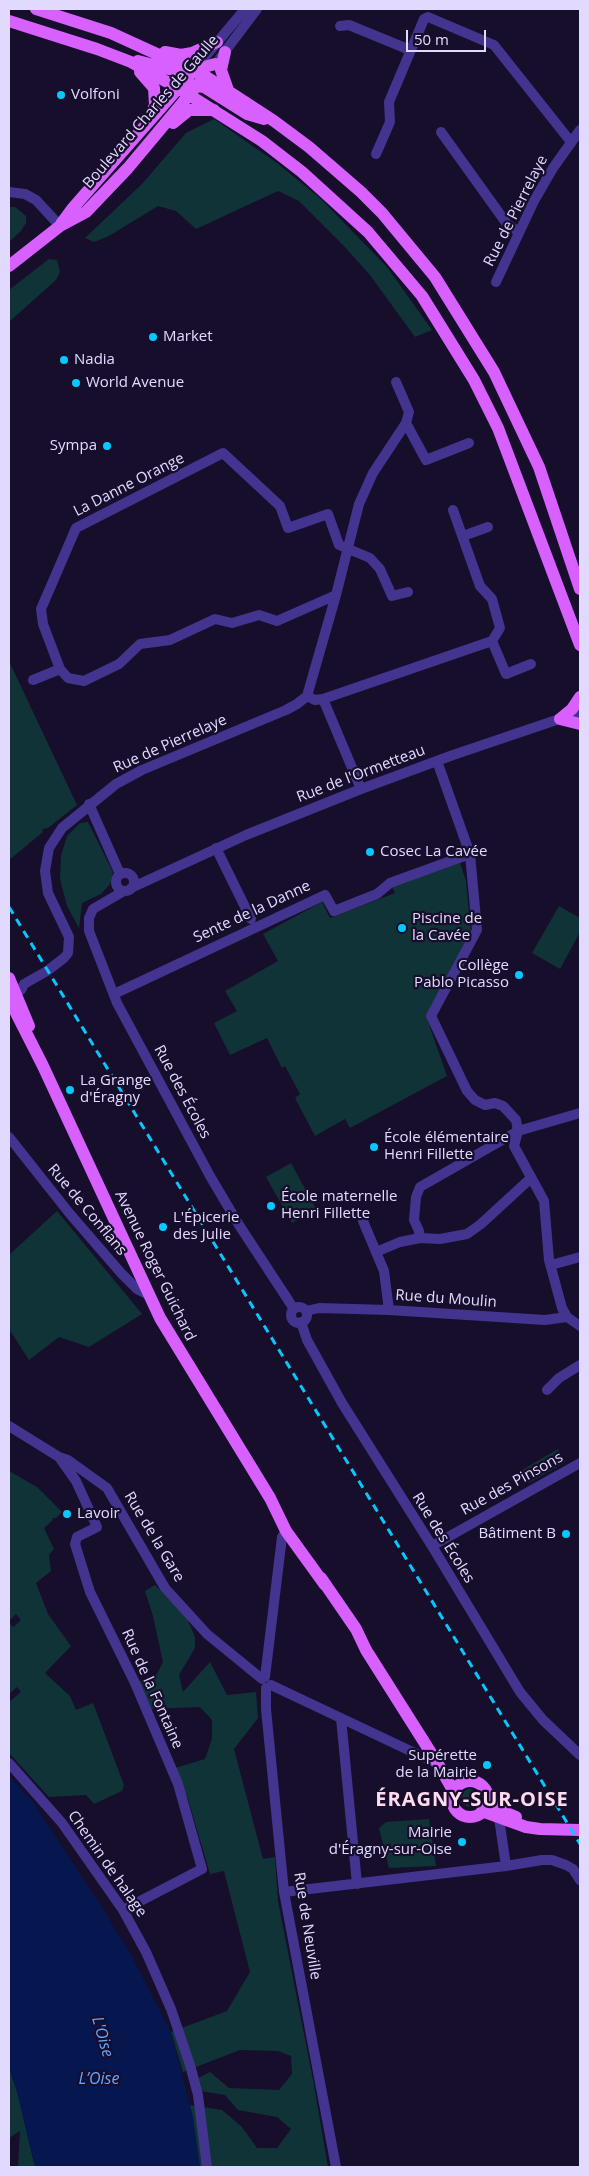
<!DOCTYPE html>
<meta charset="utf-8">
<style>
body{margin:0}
#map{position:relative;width:589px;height:2176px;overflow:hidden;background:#170e2c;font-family:"Open Sans",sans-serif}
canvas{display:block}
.frame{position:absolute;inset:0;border:10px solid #e2d9ff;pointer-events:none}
.scale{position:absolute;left:406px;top:30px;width:80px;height:22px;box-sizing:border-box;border:2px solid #e2d9ff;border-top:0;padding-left:6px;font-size:15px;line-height:18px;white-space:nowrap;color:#e2d9ff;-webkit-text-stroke:4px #170e2c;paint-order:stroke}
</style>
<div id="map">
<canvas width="589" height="2176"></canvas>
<div class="frame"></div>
<div class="scale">50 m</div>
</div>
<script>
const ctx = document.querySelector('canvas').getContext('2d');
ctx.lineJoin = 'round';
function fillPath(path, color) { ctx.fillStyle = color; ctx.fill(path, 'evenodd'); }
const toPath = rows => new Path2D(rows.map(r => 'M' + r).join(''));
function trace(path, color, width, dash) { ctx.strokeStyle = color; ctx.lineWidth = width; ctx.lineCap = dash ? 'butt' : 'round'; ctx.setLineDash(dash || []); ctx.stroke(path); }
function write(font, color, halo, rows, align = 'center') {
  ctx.font = font + ' "Open Sans",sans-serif'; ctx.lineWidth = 4.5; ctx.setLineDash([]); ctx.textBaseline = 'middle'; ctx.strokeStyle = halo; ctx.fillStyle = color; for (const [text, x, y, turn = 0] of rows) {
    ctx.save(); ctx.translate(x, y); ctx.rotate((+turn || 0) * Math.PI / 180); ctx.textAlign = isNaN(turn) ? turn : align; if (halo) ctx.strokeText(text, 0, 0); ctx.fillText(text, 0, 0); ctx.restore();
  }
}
const green = toPath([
 [214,119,277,163,321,199,387,267,432,330,415,337,370,275,343,245,299,201,278,191,196,229,176,211,158,206,109,236,94,242,85,238,142,184,186,133],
 [9,207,15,207,26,216,26,223,21,231,9,242],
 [49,259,57,260,60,272,56,280,9,322,9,290],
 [9,661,77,805,48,828,42,829,43,832,9,860],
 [88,822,113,872,110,884,101,894,82,903,79,928,67,906,60,879,61,856,67,836,80,823],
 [460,863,466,881,471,934,426,1016,447,1076,350,1128,345,1119,315,1136,295,1098,300,1094,285,1066,282,1068,267,1038,230,1055,214,1023,237,1011,225,991,278,961,263,934,322,902,330,918,395,893,392,887],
 [559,906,580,918,580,932,560,969,532,953],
 [291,1163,316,1209,292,1223,266,1177],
 [57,1211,142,1314,89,1347,59,1337,29,1360,9,1329,9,1255],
 [558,1449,565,1462,529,1483,522,1470],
 [9,1471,37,1487,62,1512,56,1518,52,1518,53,1520,44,1528,54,1549,49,1555,51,1571,36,1583,48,1614,71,1646,45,1673,70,1696,76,1710,93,1703,124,1785,122,1791,94,1804,86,1795,49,1797,9,1753,9,1702,21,1692,17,1687,9,1694,9,1623,13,1627,21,1620,16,1614,9,1621],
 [155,1585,187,1618,195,1637,195,1648,179,1675,183,1692,210,1662,227,1695,256,1692,258,1718,234,1749,263,1859,275,1857,278,1901,314,2085,328,2167,200,2167,189,2105,222,2110,242,2127,257,2148,277,2148,291,2129,277,2117,238,2110,225,2095,200,2091,198,2078,210,2072,229,2088,279,2090,292,2074,291,2056,278,2051,240,2050,183,2072,171,2032,227,2011,250,1972,224,1871,210,1874,188,1799,175,1768,205,1759,212,1739,212,1720,200,1707,149,1709,138,1682,157,1674,163,1662,153,1616,145,1591],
 '461 1798a9 9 0 1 1 18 0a9 9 0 1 1-18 0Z',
 [429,1819,436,1866,389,1868,379,1828,386,1822],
 [9,2068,17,2091,35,2167,18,2167,20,2131,9,2138]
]);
const water = toPath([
 [9,1776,34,1804,103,1909,131,1955,171,2032,193,2117,200,2167,35,2167,17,2091,9,2068]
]);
const minor = toPath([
 [340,26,349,25,410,50],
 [220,58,257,9],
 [194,70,245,9],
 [441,132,507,224,519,232],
 [376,154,390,122,389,102,424,19,428,17,494,45,571,142],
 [9,192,25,194,36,200,60,226],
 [496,282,534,201,553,168,580,130],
 [396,382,409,412,406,423,426,460,469,443],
 [453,510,480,586,492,599,500,628,492,641,506,674,531,664],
 [463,536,488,527],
 [60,669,43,624,41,609,76,528,223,453,280,506,288,528,328,514,339,545,370,558,380,569,392,596,408,592],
 [33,680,60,669,68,678,84,681,119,664,140,644,170,640,215,619,232,623,259,615,277,621,336,595],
 [307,696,336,595,359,504,373,473,406,423],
 [323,699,361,789],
 [89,804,120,874],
 [216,848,251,919],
 '116 882a9 9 0 1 1 18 0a9 9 0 1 1-18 0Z',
 [131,888,246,835,361,789,453,755,580,712],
 [124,891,93,909,89,918,89,931,117,1003,210,1176,239,1225,294,1309],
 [9,989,13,992,21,990,24,984,47,971,64,958,68,953,69,937,48,893,45,871,49,848,62,828,116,784,142,770,286,710,297,704,307,696,315,700,323,699,492,641],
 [114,994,325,895,334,911,377,894,390,883,470,854,437,761],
 [9,1137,70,1214,121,1273,137,1289,149,1295],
 [363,1221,384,1271,389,1310],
 [420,1238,419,1231,414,1220,416,1197,420,1187,518,1131,516,1120,503,1106,495,1103,485,1105,475,1100,467,1091,431,1016,477,930,470,854],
 [376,1252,400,1242,420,1238,440,1239,467,1234,481,1224,531,1178],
 [551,1265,580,1257],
 '291 1315a8 8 0 1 1 16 0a8 8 0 1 1-16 0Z',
 [306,1311,319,1308,389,1310,545,1320,567,1317,580,1326],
 [567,1317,562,1308,549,1260,544,1201,514,1146,518,1131,580,1113],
 [301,1322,307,1340,342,1403,432,1546,520,1692,543,1720,580,1755],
 [547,1390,559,1378,580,1365],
 [9,1426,59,1457,68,1460,107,1488,165,1588,207,1634,262,1679],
 [59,1457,76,1481,97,1527,77,1537,75,1544,90,1592,135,1683,178,1784,202,1869,123,1910],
 [432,1546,580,1463],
 [265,1677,282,1537,287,1531],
 [271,1685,438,1764],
 [266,1688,266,1709,284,1892,336,2167],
 [341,1718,357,1884],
 [9,1763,62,1823,123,1910,146,1952,171,2009,190,2065,198,2095,207,2167],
 [499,1818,506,1866],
 [284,1892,506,1866,542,1860,552,1860,566,1865,573,1869,580,1880]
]);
const major = toPath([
 [36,9,111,33,205,76,274,121,309,147,361,192,382,213,435,277,494,372,539,467,580,589],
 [9,21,97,49,131,62,178,88,262,141,302,172,368,232,422,296,474,380,498,428,580,645],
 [165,52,181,55,192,53,217,42],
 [225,52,221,70,228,90],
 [138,61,169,69,194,70,215,64],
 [140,72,154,88,155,105,151,115],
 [190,85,204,87,247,114,264,119],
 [173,123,189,110,214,110],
 [61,224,72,209,194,70],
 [9,266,60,226,86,212,128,168,205,76],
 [560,719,572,709,580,697],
 [560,719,580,724],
 [9,978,29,1026],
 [9,999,43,1066,160,1318,270,1498,286,1531,325,1585],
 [321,1578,356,1629,366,1650,438,1764,454,1792],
 '452 1799a18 18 0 1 1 36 0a18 18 0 1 1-36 0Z',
 [488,1798,502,1811,516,1817],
 [482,1811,526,1827,540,1829,580,1830]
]);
const rail = toPath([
 [9,907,580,1844]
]);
const markers = [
 [61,95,5,"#05c8ff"],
 [153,337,5,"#05c8ff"],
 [64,360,5,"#05c8ff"],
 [76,383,5,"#05c8ff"],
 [107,446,5,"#05c8ff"],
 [370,852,5,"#05c8ff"],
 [402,928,5,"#05c8ff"],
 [519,975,5,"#05c8ff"],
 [70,1090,5,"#05c8ff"],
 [374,1147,5,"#05c8ff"],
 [271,1206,5,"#05c8ff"],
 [163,1227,5,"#05c8ff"],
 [67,1514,5,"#05c8ff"],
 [566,1534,5,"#05c8ff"],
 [487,1765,5,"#05c8ff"],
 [462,1842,5,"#05c8ff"]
];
const poiNames = [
 ["Volfoni",71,95],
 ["Market",163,337],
 ["Nadia",74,360],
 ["World Avenue",86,383],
 ["Sympa",97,446,"right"],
 ["Cosec La Cavée",380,852],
 ["Piscine de",412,919],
 ["la Cavée",412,936],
 ["Collège",509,966,"right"],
 ["Pablo Picasso",509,983,"right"],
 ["La Grange",80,1081],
 ["d'Éragny",80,1098],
 ["École élémentaire",384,1138],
 ["Henri Fillette",384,1155],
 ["École maternelle",281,1197],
 ["Henri Fillette",281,1214],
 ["L'Épicerie",173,1218],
 ["des Julie",173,1235],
 ["Lavoir",77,1514],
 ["Bâtiment B",556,1534,"right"],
 ["Supérette",477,1756,"right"],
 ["de la Mairie",477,1773,"right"],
 ["Mairie",452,1833,"right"],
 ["d'Éragny-sur-Oise",452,1850,"right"]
];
const streetNames = [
 ["Boulevard Charles de Gaulle",151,112,-49],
 ["Rue de Pierrelaye",516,211,-63],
 ["La Danne Orange",129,485,-27],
 ["Rue de Pierrelaye",170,744,-24],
 ["Rue de l'Ormetteau",361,774,-21],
 ["Sente de la Danne",252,912,-25],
 ["Rue des Écoles",182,1092,62],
 ["Rue de Conflans",87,1210,50],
 ["Avenue Roger Guichard",155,1266,64],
 ["Rue du Moulin",446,1299,4],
 ["Rue des Pinsons",512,1484,-29],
 ["Rue de la Gare",154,1537,59],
 ["Rue des Écoles",443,1538,58],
 ["Rue de la Fontaine",152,1689,66],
 ["Chemin de halage",107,1864,55],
 ["Rue de Neuville",307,1926,81]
];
const waterNames = [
 ["L'Oise",102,2037,74],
 ["L’Oise",99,2079]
];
const districtNames = [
 ["ÉRAGNY-SUR-OISE",472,1800]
];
fillPath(green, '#103337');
fillPath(water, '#05174e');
trace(minor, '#433490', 10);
trace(major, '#d760ff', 12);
trace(rail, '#05c8ff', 3, [8, 6]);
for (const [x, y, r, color] of markers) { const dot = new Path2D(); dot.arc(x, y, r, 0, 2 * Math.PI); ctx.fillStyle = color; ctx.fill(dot); trace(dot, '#170e2c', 2); }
write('15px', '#e2d9ff', '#170e2c', poiNames, 'left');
write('15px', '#e2d9ff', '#170e2c', streetNames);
write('italic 16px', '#67a6ff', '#170e2c', waterNames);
ctx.letterSpacing = '1px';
write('bold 20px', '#ffdbee', '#170e2c', districtNames);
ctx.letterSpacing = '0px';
</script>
